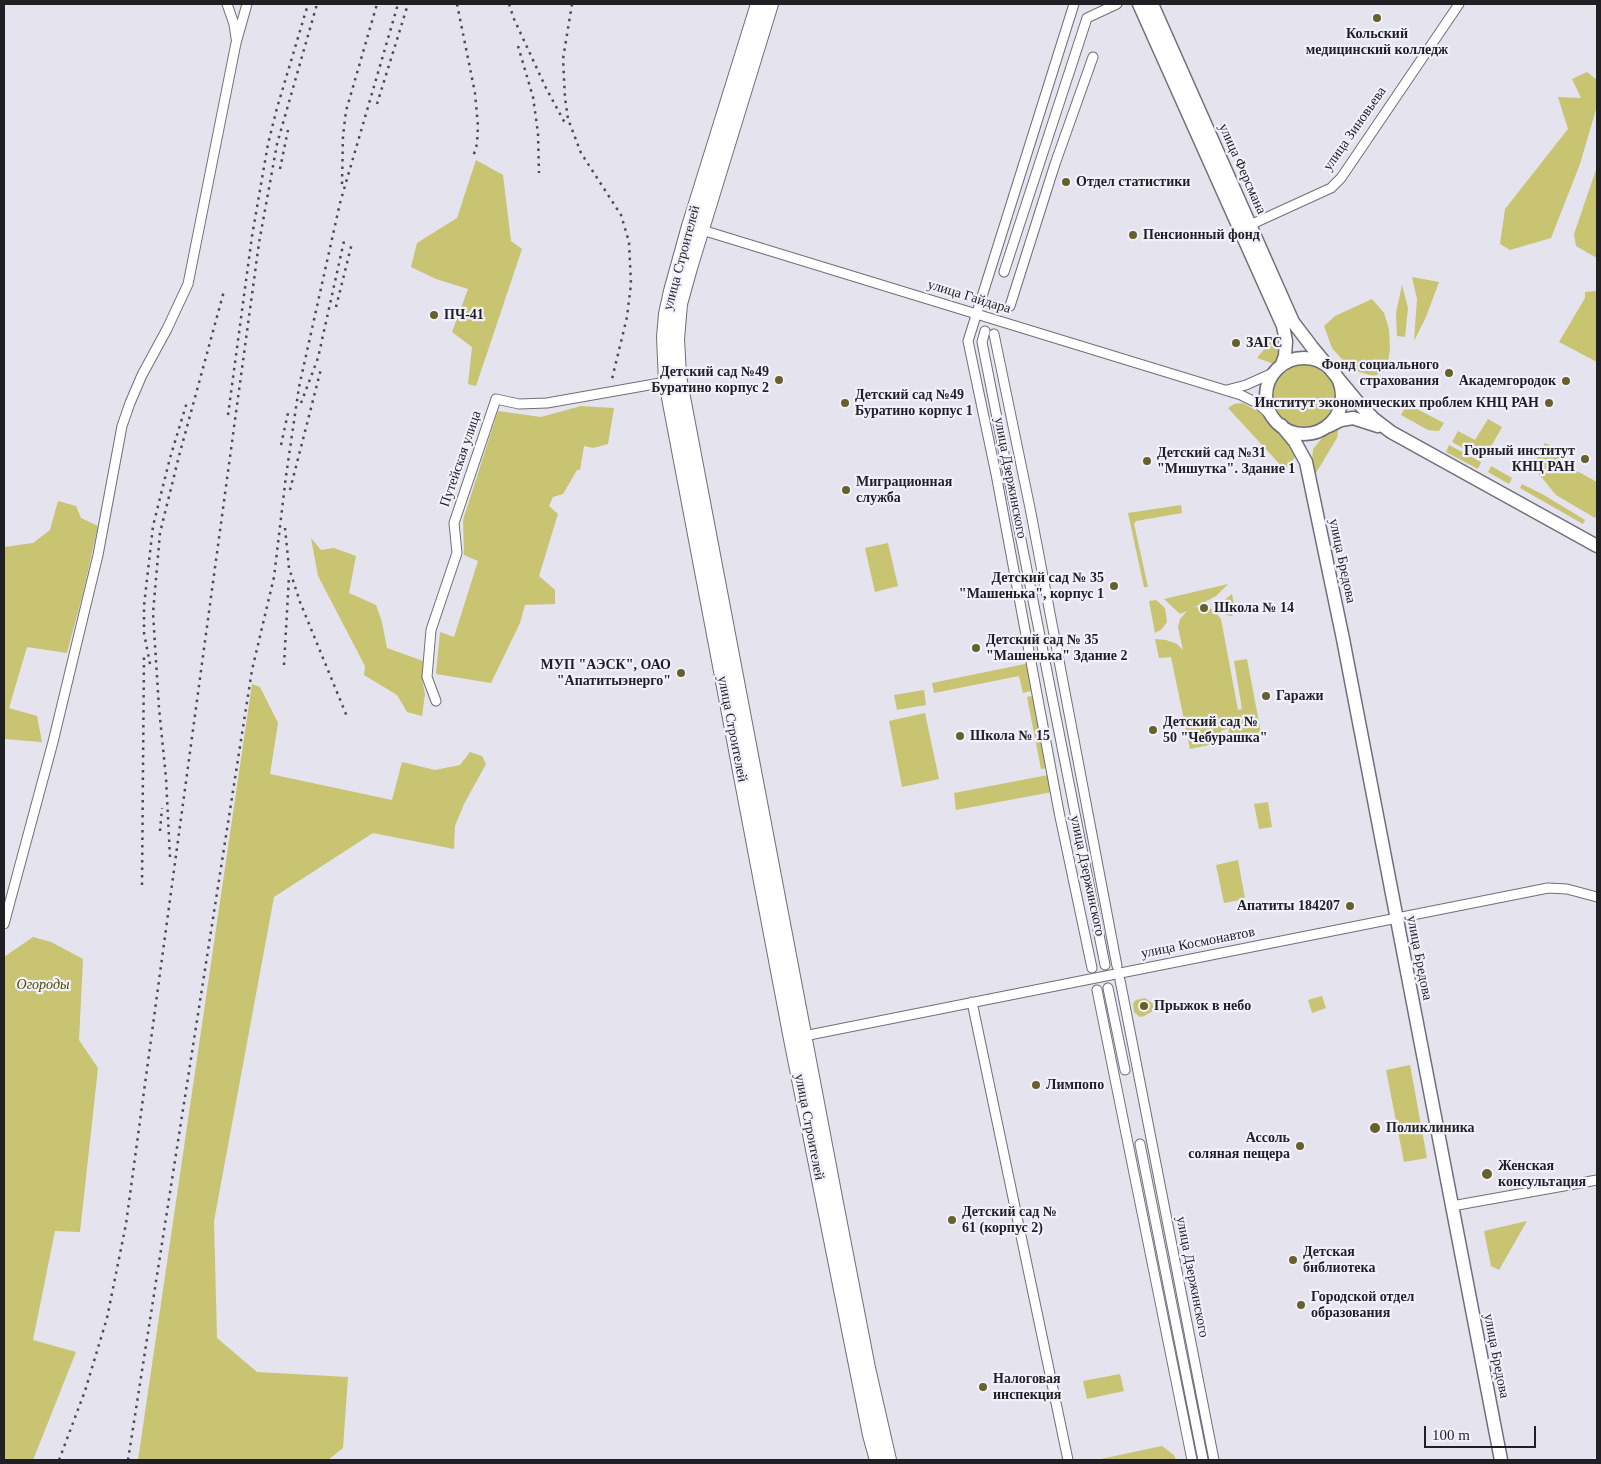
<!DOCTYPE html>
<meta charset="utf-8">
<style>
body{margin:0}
#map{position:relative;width:1601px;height:1464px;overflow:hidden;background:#e4e3ee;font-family:Georgia,serif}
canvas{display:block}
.frame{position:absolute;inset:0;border:5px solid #201f23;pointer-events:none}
.scale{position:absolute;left:1424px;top:1426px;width:112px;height:22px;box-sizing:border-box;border:2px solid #201f23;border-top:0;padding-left:6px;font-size:15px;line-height:18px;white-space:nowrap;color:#201f23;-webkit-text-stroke:4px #f1f0fb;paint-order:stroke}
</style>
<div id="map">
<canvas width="1601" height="1464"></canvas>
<div class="frame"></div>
<div class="scale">100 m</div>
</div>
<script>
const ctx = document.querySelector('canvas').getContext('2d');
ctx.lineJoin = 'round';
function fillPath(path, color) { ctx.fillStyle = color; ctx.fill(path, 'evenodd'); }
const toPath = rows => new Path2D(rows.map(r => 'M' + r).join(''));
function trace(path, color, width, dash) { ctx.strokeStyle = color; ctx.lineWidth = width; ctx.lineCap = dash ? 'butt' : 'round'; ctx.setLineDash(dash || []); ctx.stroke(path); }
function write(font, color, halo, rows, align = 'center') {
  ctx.font = font + ' Georgia,serif'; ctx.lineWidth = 4.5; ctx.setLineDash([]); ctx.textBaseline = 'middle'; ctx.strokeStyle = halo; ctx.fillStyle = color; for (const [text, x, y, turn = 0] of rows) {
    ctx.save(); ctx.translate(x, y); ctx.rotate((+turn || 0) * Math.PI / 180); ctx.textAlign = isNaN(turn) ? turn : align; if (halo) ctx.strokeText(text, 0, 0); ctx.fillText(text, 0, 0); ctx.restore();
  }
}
const green = toPath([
 [1587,72,1597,80,1597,106,1580,164,1551,238,1510,250,1500,244,1505,209,1568,129,1558,97,1581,98,1572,79],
 [476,160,503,175,511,241,522,249,476,386,468,384,472,347,452,332,468,289,436,279,411,267,417,243,457,218],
 [1597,167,1597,258,1576,246,1574,234],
 [1412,277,1439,282,1426,317,1414,341,1417,299],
 [1402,285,1408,308,1405,337,1397,336,1396,313],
 [1597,291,1597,362,1559,342,1585,298,1585,292],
 [1372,299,1384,313,1389,329,1390,348,1387,370,1374,376,1359,372,1346,364,1332,348,1324,326,1335,316],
 [1281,333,1282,350,1274,364,1257,358,1273,338],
 '1273 396a32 32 0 1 1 64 0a32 32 0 1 1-64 0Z',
 [1243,403,1259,412,1280,430,1295,457,1285,470,1228,408,1234,404],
 [1407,404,1444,423,1439,431,1428,430,1401,415],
 [581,406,614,408,608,444,593,448,584,446,580,470,577,470,563,494,553,497,549,506,558,514,539,576,555,590,555,604,525,605,520,623,491,683,436,674,440,632,454,637,478,561,464,555,463,520,498,411,541,417],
 [1488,419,1502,427,1484,459,1452,442,1458,431,1475,440],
 [1339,424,1337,438,1316,473,1311,472,1313,449,1327,432],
 [1545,443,1564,453,1566,465,1597,482,1597,514,1595,518,1556,495,1533,467],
 [1449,445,1481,462,1478,469,1446,452],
 [1491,466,1512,478,1509,484,1488,472],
 [1522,484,1544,495,1585,520,1583,524,1520,488],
 [58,501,76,506,81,518,98,526,83,593,67,653,27,647,9,708,37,716,42,742,4,739,4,547,33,543,50,530],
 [1181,505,1182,513,1136,521,1134,524,1148,587,1144,587,1128,513],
 [311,538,321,550,334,548,356,556,349,593,376,605,382,622,387,648,423,661,422,679,425,694,422,716,407,712,397,695,364,675,365,666,318,576],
 [888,543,898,586,875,592,865,548],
 [1228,584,1216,596,1195,607,1210,608,1216,613,1221,619,1238,710,1242,709,1234,661,1247,659,1261,733,1228,741,1229,728,1221,731,1223,742,1190,749,1171,657,1159,658,1155,639,1166,640,1177,644,1183,650,1178,627,1180,619,1187,611,1180,614,1164,599],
 [1232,594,1235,609,1232,616,1226,615,1222,602],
 [1156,600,1165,608,1167,622,1162,629,1155,633,1149,601],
 [1030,663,1035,690,1023,693,1019,676,934,693,932,683],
 [252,684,260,687,278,723,270,774,392,800,402,762,435,770,460,765,470,752,482,756,486,764,464,804,455,826,454,849,373,833,274,897,214,1221,217,1338,257,1372,348,1377,343,1448,328,1460,138,1460],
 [924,690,926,705,897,710,894,695],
 [1036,695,1050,768,1041,769,1027,697],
 [925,713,939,779,902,787,889,721],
 [1048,775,1052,792,956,810,954,793],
 [1268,802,1272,827,1259,829,1254,804],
 [1238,860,1245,899,1224,903,1216,865],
 [33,937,51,942,83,959,79,1040,98,1068,80,1232,55,1231,33,1340,76,1352,33,1460,4,1460,4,957],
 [1322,996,1326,1008,1312,1013,1308,1000],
 [1145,998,1159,1008,1144,1016,1140,1017,1134,1012,1133,1003,1136,1000],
 [1410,1065,1427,1158,1404,1162,1386,1070],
 [1527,1221,1499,1270,1491,1266,1484,1231],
 [1120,1374,1124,1391,1087,1399,1083,1381],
 [1162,1446,1174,1455,1176,1460,1096,1460]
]);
const street = toPath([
 [227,4,234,24,236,38],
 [1074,4,968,341,996,474,1059,812,1092,968],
 [1250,225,1331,188,1341,178,1459,4],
 [702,230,1241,395,1257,403,1276,420],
 [1004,272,1087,18,1117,4],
 [1010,306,1055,164,1093,57],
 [985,331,982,342,1105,965],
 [994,334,1030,508,1117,966],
 [1227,390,1246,385,1275,372],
 [436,701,427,677,431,630,457,553,454,523,496,399,519,404,547,403,666,382],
 [4,924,53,742,98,555,122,426,130,403,142,375,167,329,188,284,236,43,247,4],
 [1120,980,1214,1460],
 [1108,988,1125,1070],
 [1097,990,1192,1460],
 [972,1002,1068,1460],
 [804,1036,1548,888,1567,889,1597,897],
 [1140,1144,1203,1460],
 [1452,1206,1597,1180]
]);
const secondary = toPath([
 [1139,4,1283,326,1286,341,1285,356,1282,364],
 [1152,4,1293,322,1312,347,1361,406,1374,419,1391,432,1597,546],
 '1266 396a38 38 0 1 1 76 0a38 38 0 1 1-76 0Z',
 [1281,425,1295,442,1306,462,1343,639,1501,1460],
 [1329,426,1341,420,1353,418,1378,426]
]);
const primary = toPath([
 [758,4,689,226,671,291,666,314,664,337,666,382,791,1039,870,1435,877,1460],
 [771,4,690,268,680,304,677,339,679,376,836,1203,868,1368,889,1460]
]);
const rail = toPath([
 [457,4,475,93,478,126,477,144,473,157],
 [509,4,514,19,546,88,566,125],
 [572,4,563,59,565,98,568,119,581,153,621,215,629,242,631,284,627,317,612,379],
 [518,46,533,97,538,133,539,173],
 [377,104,408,4],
 [280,169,288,130],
 [342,184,343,136,346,111,377,4],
 [336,307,352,243],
 [301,403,318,358,344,241],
 [228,415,252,236,268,144,277,108,308,4],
 [281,445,288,413],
 [290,490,321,369],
 [285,528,289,568,300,602,348,719],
 [150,664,144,633,144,606,153,526,170,458,187,402],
 [284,665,289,576],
 [160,831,162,808],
 [170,857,166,778,159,708,153,613,160,533,179,456,224,291],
 [142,885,144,653],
 [59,1460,85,1391,107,1318,126,1224,259,243,277,144,317,4],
 [128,1460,252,670,274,577,286,476,299,387,340,203,398,4]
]);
const markers = [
 [1377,18,5,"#64612d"],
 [1066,182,5,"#64612d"],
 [1133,235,5,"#64612d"],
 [434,315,5,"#64612d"],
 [1236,343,5,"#64612d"],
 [1449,373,5,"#64612d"],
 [779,380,5,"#64612d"],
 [1566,381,5,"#64612d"],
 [845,403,5,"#64612d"],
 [1549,403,5,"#64612d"],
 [1585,459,5,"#64612d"],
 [1147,461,5,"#64612d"],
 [846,490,5,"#64612d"],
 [1114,586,5,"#64612d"],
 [1204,608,5,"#64612d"],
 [976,648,5,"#64612d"],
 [681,673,5,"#64612d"],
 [1266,696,5,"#64612d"],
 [1153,730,5,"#64612d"],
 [960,736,5,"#64612d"],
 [1350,906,5,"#64612d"],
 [1144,1006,5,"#64612d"],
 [1036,1085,5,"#64612d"],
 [1375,1128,6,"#64612d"],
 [1300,1146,5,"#64612d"],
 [1487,1174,6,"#64612d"],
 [952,1220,5,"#64612d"],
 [1293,1260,5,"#64612d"],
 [1301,1305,5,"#64612d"],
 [983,1387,5,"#64612d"]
];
const poiNames = [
 ["Кольский",1377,34,"center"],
 ["медицинский колледж",1377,50,"center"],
 ["Отдел статистики",1076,182],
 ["Пенсионный фонд",1143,235],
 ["ПЧ-41",444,315],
 ["ЗАГС",1246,343],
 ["Фонд социального",1439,365,"right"],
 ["страхования",1439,381,"right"],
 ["Детский сад №49",769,372,"right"],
 ["Буратино корпус 2",769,388,"right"],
 ["Академгородок",1556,381,"right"],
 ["Детский сад №49",855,395],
 ["Буратино корпус 1",855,411],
 ["Институт экономических проблем КНЦ РАН",1539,403,"right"],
 ["Горный институт",1575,451,"right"],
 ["КНЦ РАН",1575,467,"right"],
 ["Детский сад №31",1157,453],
 ["\"Мишутка\". Здание 1",1157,469],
 ["Миграционная",856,482],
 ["служба",856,498],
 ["Детский сад № 35",1104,578,"right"],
 ["\"Машенька\", корпус 1",1104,594,"right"],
 ["Школа № 14",1214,608],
 ["Детский сад № 35",986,640],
 ["\"Машенька\" Здание 2",986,656],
 ["МУП \"АЭСК\", ОАО",671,665,"right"],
 ["\"Апатитыэнерго\"",671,681,"right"],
 ["Гаражи",1276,696],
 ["Детский сад №",1163,722],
 ["50 \"Чебурашка\"",1163,738],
 ["Школа № 15",970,736],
 ["Апатиты 184207",1340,906,"right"],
 ["Прыжок в небо",1154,1006],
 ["Лимпопо",1046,1085],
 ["Поликлиника",1386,1128],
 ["Ассоль",1290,1138,"right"],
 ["соляная пещера",1290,1154,"right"],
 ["Женская",1498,1166],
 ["консультация",1498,1182],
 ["Детский сад №",962,1212],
 ["61 (корпус 2)",962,1228],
 ["Детская",1303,1252],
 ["библиотека",1303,1268],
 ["Городской отдел",1311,1297],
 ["образования",1311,1313],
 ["Налоговая",993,1379],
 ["инспекция",993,1395]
];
const streetNames = [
 ["улица Зиновьева",1355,129,-55],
 ["улица Ферсмана",1242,169,66],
 ["улица Строителей",682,258,-75],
 ["улица Гайдара",969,297,17],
 ["Путейская улица",461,459,-71],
 ["улица Дзержинского",1010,478,79],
 ["улица Бредова",1342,561,78],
 ["улица Строителей",732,729,79],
 ["улица Дзержинского",1087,876,78],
 ["улица Космонавтов",1198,943,-11],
 ["улица Бредова",1419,958,79],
 ["улица Строителей",809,1127,79],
 ["улица Дзержинского",1192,1277,79],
 ["улица Бредова",1496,1356,79]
];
const parkNames = [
 ["Огороды",43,985]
];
fillPath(green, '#c8c471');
trace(street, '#706f79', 11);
trace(secondary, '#706f79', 15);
trace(primary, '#706f79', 16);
trace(street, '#fff', 9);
trace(secondary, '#fff', 12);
trace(primary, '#fff', 14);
trace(rail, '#4d4c52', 2.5, [2.5, 5]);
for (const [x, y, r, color] of markers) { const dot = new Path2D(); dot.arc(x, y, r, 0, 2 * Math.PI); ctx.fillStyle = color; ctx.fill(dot); trace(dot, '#f1f0fb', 2); }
write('bold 14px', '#201f23', '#f1f0fb', poiNames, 'left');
write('14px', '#201f23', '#f1f0fb', streetNames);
write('italic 14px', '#4f4a01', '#f1f0fb', parkNames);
</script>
